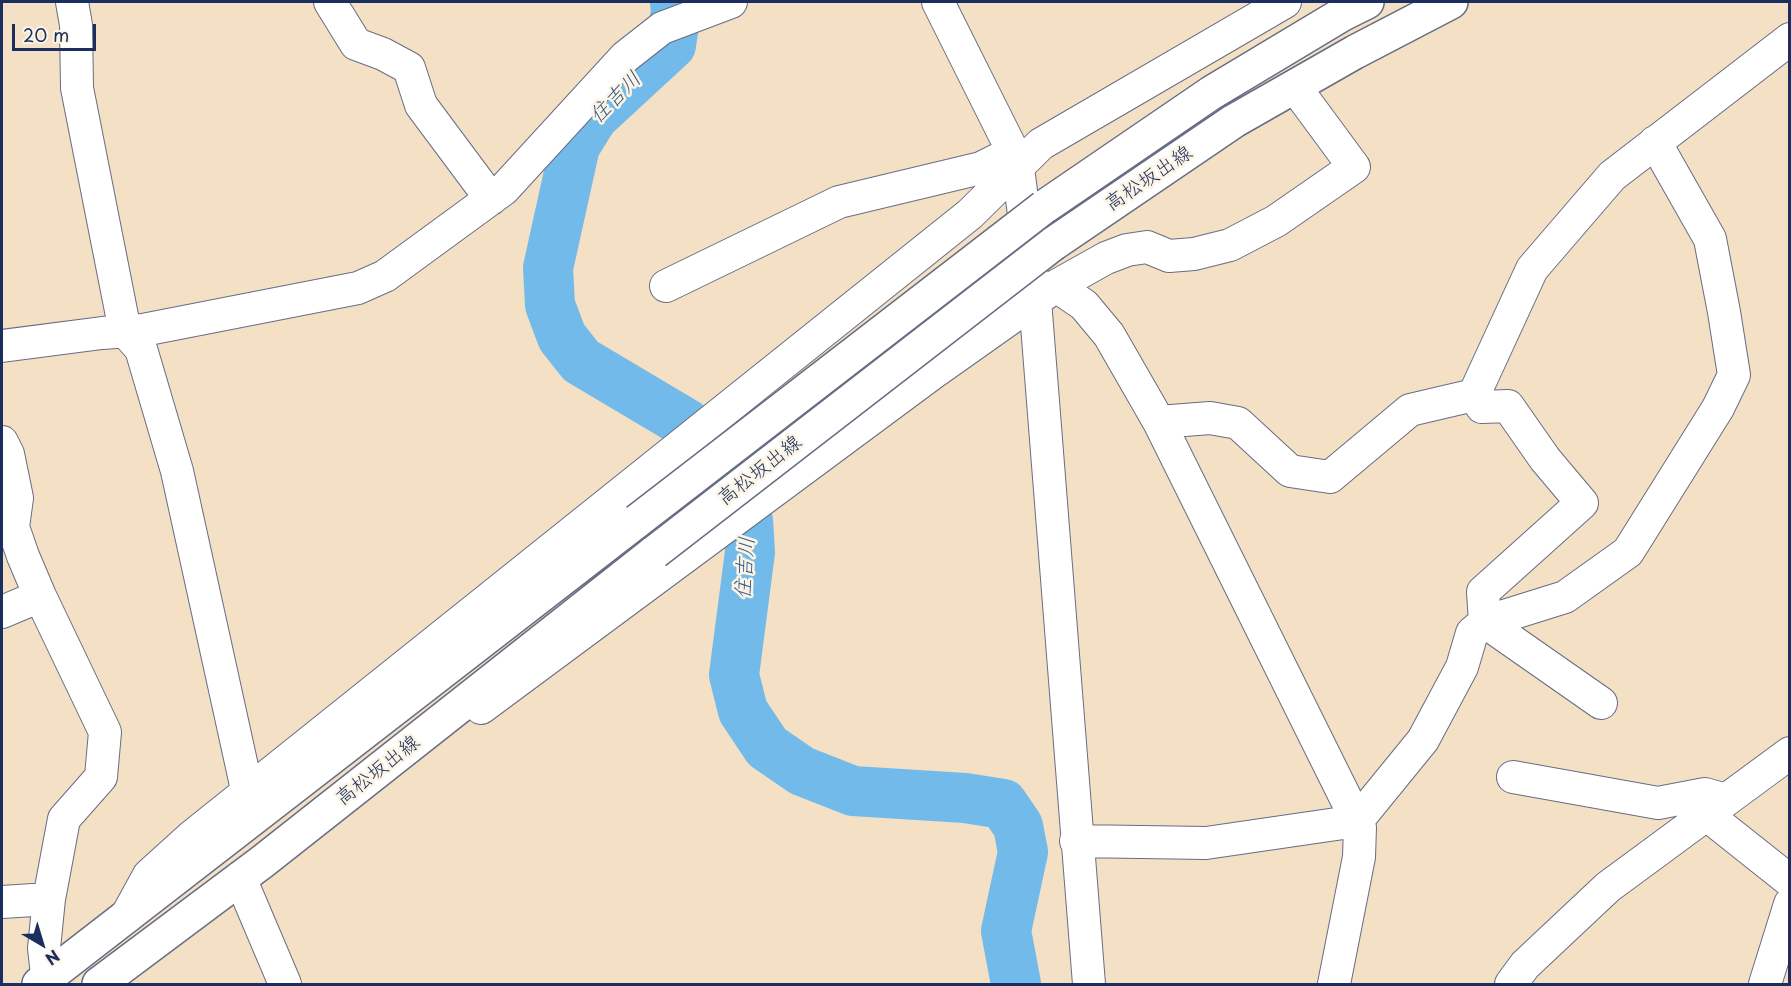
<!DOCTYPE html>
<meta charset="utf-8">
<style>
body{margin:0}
#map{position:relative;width:1791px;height:986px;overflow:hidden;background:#f4e0c4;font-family:"Playpen Sans",sans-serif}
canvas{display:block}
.frame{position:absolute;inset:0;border:3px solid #1b2f5e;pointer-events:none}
.north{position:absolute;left:12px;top:914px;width:60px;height:60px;-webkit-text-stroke:4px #fcf5e5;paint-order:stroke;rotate:142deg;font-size:16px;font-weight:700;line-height:24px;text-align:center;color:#1b2f5e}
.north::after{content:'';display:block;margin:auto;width:21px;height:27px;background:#1b2f5e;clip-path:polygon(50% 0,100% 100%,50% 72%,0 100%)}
.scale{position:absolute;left:12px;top:24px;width:84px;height:27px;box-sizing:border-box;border:3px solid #1b2f5e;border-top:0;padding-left:8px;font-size:18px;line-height:21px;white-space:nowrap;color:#1b2f5e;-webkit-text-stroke:4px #fcf5e5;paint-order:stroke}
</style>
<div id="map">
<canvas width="1791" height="986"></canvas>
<div class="frame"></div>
<div class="north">N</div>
<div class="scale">20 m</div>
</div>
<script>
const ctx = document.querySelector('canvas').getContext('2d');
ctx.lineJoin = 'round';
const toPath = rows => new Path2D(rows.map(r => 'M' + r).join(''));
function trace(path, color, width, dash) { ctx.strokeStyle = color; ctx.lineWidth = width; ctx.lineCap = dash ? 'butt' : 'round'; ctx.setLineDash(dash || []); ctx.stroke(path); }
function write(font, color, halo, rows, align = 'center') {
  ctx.font = font + ' "Playpen Sans","Klee One",sans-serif'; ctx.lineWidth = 5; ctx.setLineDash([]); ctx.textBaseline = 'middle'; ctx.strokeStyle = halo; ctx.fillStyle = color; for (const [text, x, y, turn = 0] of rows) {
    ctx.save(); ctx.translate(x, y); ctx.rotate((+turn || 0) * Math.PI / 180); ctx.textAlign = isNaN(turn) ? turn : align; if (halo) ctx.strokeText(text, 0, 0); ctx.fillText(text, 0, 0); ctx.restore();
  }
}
const river = toPath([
 [675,2,676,11,671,45,593,117,575,146,548,268,550,305,562,337,581,361,687,424,748,520,750,552,734,675,743,711,767,747,802,771,853,791,965,798,1003,804,1018,826,1023,852,1006,931,1016,984]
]);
const minor = toPath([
 [72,2,76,25,77,88,125,331,141,349,177,471,248,794],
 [330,2,356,44,383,54,409,68,421,105,491,199],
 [938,2,1013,152,1018,168,1035,300,1089,984],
 [666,286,839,202,981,168,1013,152],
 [1056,286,1084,305,1109,335,1159,422,1360,827,1359,857,1334,984],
 [2,346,102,333,143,330,358,288,385,276,504,189,625,57,662,28,731,2],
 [1474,395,1482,407,1508,406,1545,459,1582,503,1483,592,1485,622,1601,703],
 [1159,422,1210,418,1238,423,1290,471,1330,477,1410,410,1474,395,1532,269,1612,176,1790,39],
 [2,442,8,454,17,498,13,527,23,556,40,596,2,612],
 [40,596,105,732,101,777,64,819,49,899,44,948,48,984],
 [481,708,933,373,1056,286,1106,258,1127,250,1147,247,1169,256,1194,254,1230,245,1276,221,1354,167,1295,87],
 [1513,777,1658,803,1705,794,1726,800],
 [1707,815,1790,881],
 [1076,841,1206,843,1357,821,1423,740,1462,667,1472,633,1485,622,1565,597,1628,552,1718,408,1734,375,1724,312,1710,239,1655,142],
 [240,878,285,984],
 [2,902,49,899],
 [126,917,149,875,191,837,970,214,1041,144,1285,2],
 [1511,984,1525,965,1608,887,1790,753],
 [1765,984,1790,904]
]);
const major = toPath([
 [1044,207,1211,93,1341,15,1367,2],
 [1053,244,1234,121,1355,52,1451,2],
 [39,984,637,521],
 [99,984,262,862,655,552]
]);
const majorBridge = toPath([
 [637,521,1044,207],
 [655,552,1053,244]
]);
const streetNames = [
 ["高松坂出線",1149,179,-34],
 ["高松坂出線",760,471,-38],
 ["高松坂出線",378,771,-38]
];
const waterNames = [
 ["住吉川",616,98,-45],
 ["住吉川",746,568,-86]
];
trace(river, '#72baea', 50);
trace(minor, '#676d82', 34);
trace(major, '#676d82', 36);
trace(minor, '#fff', 32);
trace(major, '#fff', 33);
trace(majorBridge, '#676d82', 36, []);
trace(majorBridge, '#fff', 33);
write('20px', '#1b2f5e', '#fcf5e5', streetNames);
write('italic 21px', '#355988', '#fcf5e5', waterNames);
</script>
